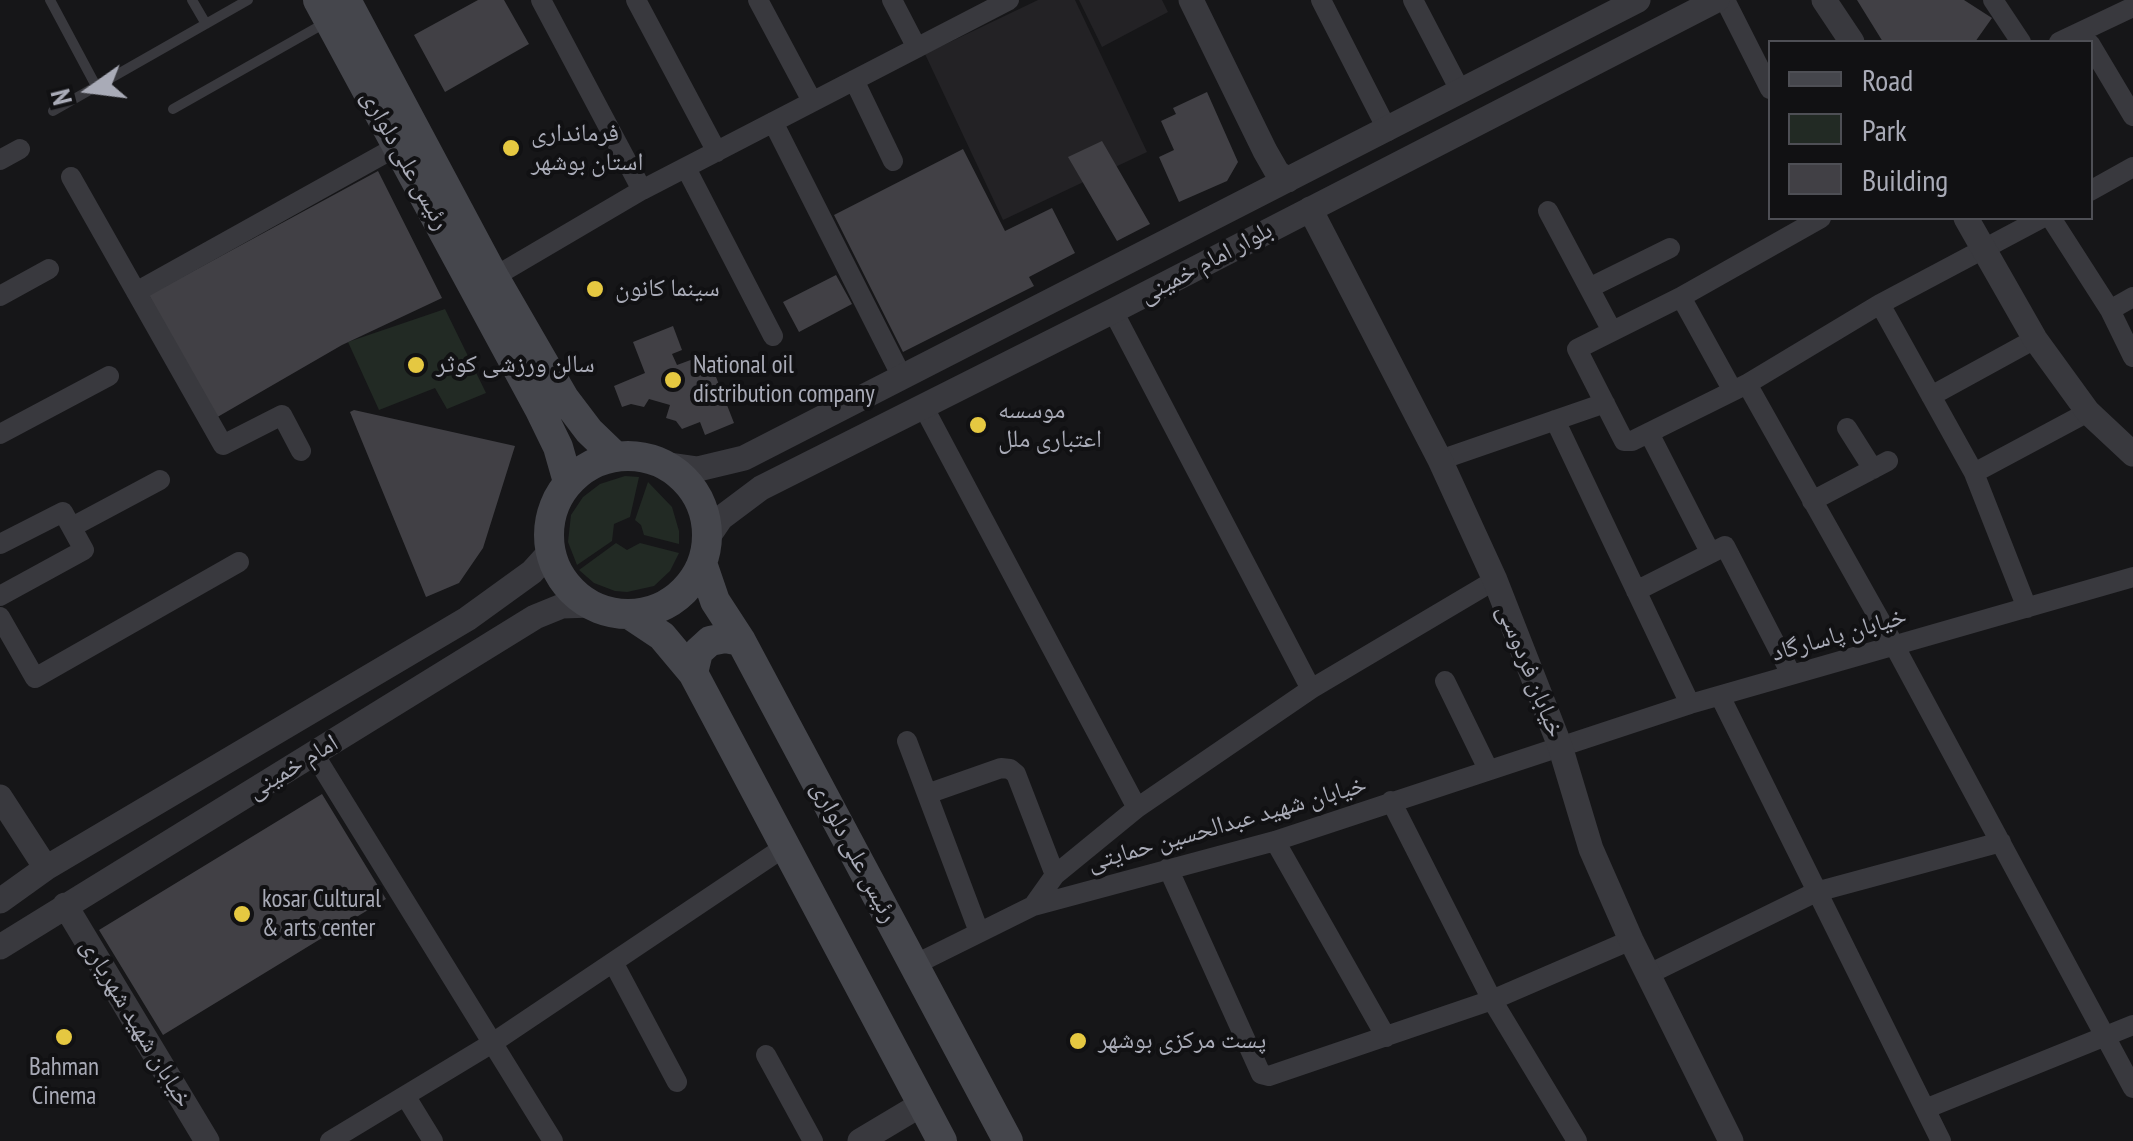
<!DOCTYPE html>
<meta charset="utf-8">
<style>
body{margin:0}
#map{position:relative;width:2133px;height:1141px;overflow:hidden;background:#161618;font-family:"PT Sans Narrow",sans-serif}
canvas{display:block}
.legend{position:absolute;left:1768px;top:40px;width:325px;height:180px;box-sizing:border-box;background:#111113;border:2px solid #4e4f55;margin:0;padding:12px 18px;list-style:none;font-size:30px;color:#a9abb7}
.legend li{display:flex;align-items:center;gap:20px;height:50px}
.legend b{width:50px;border:2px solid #4e4f55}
.north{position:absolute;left:40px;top:40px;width:100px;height:100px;-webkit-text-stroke:8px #111113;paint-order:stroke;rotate:256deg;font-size:28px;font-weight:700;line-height:40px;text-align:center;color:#a9abb7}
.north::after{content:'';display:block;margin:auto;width:35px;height:45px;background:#a9abb7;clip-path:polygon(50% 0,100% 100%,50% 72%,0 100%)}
</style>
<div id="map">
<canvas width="2133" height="1141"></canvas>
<ul class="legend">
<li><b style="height:12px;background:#45464c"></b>Road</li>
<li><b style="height:28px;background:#222a24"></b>Park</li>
<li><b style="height:28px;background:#414045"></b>Building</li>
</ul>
<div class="north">N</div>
</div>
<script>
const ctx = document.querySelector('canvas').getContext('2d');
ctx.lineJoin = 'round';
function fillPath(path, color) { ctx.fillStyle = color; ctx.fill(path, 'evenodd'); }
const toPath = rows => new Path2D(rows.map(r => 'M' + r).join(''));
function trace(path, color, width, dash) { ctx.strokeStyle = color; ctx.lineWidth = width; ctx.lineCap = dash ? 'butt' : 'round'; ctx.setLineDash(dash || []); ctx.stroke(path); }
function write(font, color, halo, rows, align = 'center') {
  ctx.font = font + ' "PT Sans Narrow","Noto Naskh Arabic",sans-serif'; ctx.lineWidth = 8; ctx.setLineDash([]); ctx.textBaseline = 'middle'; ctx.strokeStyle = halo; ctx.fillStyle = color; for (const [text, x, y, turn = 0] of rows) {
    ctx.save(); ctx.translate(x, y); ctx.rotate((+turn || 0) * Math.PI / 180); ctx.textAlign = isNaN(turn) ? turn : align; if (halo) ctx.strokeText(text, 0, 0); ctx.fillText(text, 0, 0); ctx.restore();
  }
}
const built = toPath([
 [1038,0,1075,0,1147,152,1003,220,925,54],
 [1079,0,1162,0,1168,12,1102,47]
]);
const green = toPath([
 [445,309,486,393,447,409,435,388,379,410,348,342],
 [625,476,639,477,630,517,614,524,612,541,577,565,568,542,571,515,583,497,600,484],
 [648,482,672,507,679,531,679,544,644,535,641,525,635,520],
 [616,543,627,550,640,543,679,553,670,571,654,586,627,592,615,591,594,583,579,570]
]);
const building = toPath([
 [478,0,504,0,529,44,445,92,414,35],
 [1857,0,1964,0,1992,18,1975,42,1883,42],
 [1207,92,1238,162,1227,181,1179,202,1159,157,1174,150,1161,121,1176,114,1173,108],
 [1102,141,1150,224,1117,241,1068,157],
 [963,149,1005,231,1052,208,1075,253,1029,277,1034,286,903,352,834,215],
 [378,171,442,298,342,345,214,419,149,295],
 [836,275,852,304,799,332,783,302],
 [673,326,682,350,672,354,677,365,707,354,734,423,705,435,700,422,682,429,676,421,666,418,670,405,649,399,644,407,631,404,622,407,614,386,645,373,633,342],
 [354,410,515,446,483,548,459,583,426,597,350,412],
 [322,794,386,899,163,1035,99,930]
]);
const service = toPath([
 [50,0,96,86],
 [192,0,206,24],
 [173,109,325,23],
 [53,111,248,0]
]);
const minor = toPath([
 [541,0,642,190],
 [636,0,717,152],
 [758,0,812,101],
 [892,0,917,48],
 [1321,0,1388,131],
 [1413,0,1461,92],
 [1725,0,1770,89],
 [1993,0,2021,42],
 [2059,42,2133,7],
 [2090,44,2133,116],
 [854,80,893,161],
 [773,122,902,377],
 [0,160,20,149],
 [686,168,773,336],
 [71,177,223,445,282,415,301,451],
 [2090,191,2133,167],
 [1548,211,1612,331],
 [1821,218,1681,297,1577,349,1624,441,1632,441,1747,384,1880,304,2042,218],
 [2051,218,2110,310,2133,357],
 [494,277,642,190,1009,0],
 [1589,288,1670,248],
 [136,292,398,146],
 [0,296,49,269],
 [1681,297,1733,391],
 [1880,304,1974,473,2027,608],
 [2110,310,2133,297],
 [1113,311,1311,689],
 [1747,384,1894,645,2133,1088],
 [1931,396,2035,339],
 [923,406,1137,808],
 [1555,420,1690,704],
 [1847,428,1873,469],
 [1649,433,1710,552],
 [0,434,109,376],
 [1440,460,1605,403],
 [1974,473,2088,412],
 [1812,501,1888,461],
 [72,527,160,480],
 [0,544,63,512,84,550,0,596],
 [1636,591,1725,546,1791,674],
 [0,617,35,678,239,562],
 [1445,681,1488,769],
 [1720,696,1941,1141],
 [907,741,979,932],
 [314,754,553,1141],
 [927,794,1001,768,1010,769,1016,774,1055,875],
 [1391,801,1492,1000,1577,1141],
 [1275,841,1386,1037],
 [1168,868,1261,1074,1269,1076,1492,1000,1631,940],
 [1033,906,1055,875,1137,808,1311,689,1495,580],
 [613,962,677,1082],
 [914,965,1033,906,1275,841,1690,704,2133,577],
 [1649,974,1816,892,2001,842],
 [766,1055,813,1141],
 [406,1097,433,1141],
 [1925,1109,2133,1025],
 [330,1141,494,1042,786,846]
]);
const tertiary = toPath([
 [1191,0,1265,151,1277,172,1288,180],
 [1824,0,1852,42],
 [1310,209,1440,460,1495,580,1560,746,1591,849,1631,940,1731,1141],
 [1966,218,2035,339,2088,412,2133,454],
 [663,464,698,469,744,458,1638,0],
 [706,540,721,518,761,488,1113,311,1717,0],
 [0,797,46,868],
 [0,901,46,868,467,619,532,572,551,551],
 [65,905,207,1141],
 [0,947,535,617,562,606,592,605],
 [860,1141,922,1104]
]);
const secondary = toPath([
 [318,0,539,408,558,447,568,482],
 [346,0,494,277,564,398,589,431,615,456],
 '549 535a79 79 0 1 1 158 0a79 79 0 1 1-158 0Z',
 [702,563,715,601,741,641,1008,1141],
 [629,614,662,636,693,673,942,1141],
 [693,673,698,652,710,641,725,638,741,641]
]);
const markers = [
 [511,148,10,"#e5c841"],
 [595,289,10,"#e5c841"],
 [416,365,10,"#e5c841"],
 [673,380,10,"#e5c841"],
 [978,425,10,"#e5c841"],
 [242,914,10,"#e5c841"],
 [64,1037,10,"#e5c841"],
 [1078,1041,10,"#e5c841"]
];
const poiNames = [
 ["فرمانداری",531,134],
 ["استان بوشهر",531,163],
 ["سینما کانون",615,289],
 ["سالن ورزشی کوثر",436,365],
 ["National oil",693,366],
 ["distribution company",693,395],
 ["موسسه",998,411],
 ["اعتباری ملل",998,440],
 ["kosar Cultural",262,900],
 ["& arts center",262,929],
 ["پست مرکزی بوشهر",1098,1041],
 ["Bahman",64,1068,"center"],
 ["Cinema",64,1097,"center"]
];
const streetNames = [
 ["رئیس علی دلواری",405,160,61],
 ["بلوار امام خمینی",1206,263,-28],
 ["خیابان پاسارگاد",1839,635,-16],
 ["خیابان فردوسی",1530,671,68],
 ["امام خمینی",293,767,-31],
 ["خیابان شهید عبدالحسین حمایتی",1227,824,-16],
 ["رئیس علی دلواری",854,852,62],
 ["خیابان شهید شهریاری",136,1023,59]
];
fillPath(built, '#232225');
fillPath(green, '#222a24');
fillPath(building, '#414045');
trace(service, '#39393e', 10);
trace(minor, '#39393e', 20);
trace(tertiary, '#39393e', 25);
trace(secondary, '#45464c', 30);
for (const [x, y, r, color] of markers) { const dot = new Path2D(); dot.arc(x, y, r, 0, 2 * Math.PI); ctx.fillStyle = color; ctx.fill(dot); trace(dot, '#111113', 4); }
write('25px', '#a9abb7', '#111113', poiNames, 'left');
write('25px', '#a9abb7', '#111113', streetNames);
</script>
